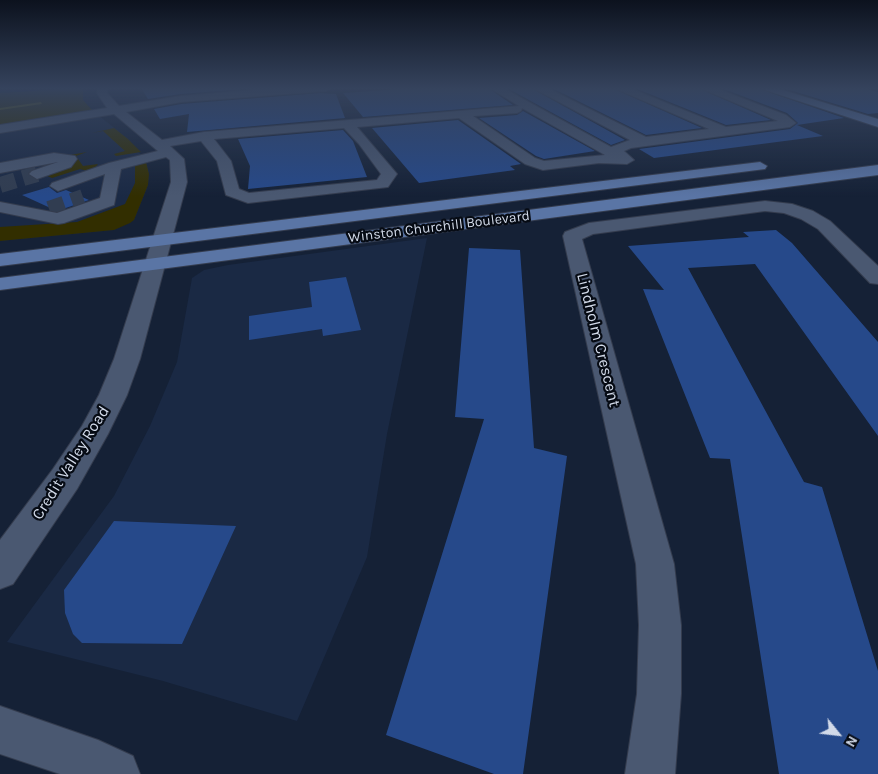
<!DOCTYPE html>
<style>
body{margin:0}
#map{position:relative;width:878px;height:774px;overflow:hidden;background:#152136;font-family:Karla,sans-serif}
canvas{display:block}
.north{position:absolute;left:813px;top:709px;width:50px;height:50px;-webkit-text-stroke:4px #060b14;paint-order:stroke;rotate:119deg;font-size:14px;font-weight:700;line-height:20px;text-align:center;color:#d2dae9}
.north::after{content:'';display:block;margin:auto;width:18px;height:22px;background:#d2dae9;clip-path:polygon(50% 0,100% 100%,50% 72%,0 100%)}
</style>
<div id="map">
<canvas width="878" height="774"></canvas>
<div class="north">N</div>
</div>
<script>
const ctx = document.querySelector('canvas').getContext('2d');
ctx.lineJoin = 'round';
function fillPath(path, color) { ctx.fillStyle = color; ctx.fill(path, 'evenodd'); }
const toPath = rows => new Path2D(rows.map(r => 'M' + r).join(''));
function trace(path, color, width, dash) { ctx.strokeStyle = color; ctx.lineWidth = width; ctx.lineCap = dash ? 'butt' : 'round'; ctx.setLineDash(dash || []); ctx.stroke(path); }
function write(font, color, halo, rows, align = 'center') {
  ctx.font = font + ' Karla,sans-serif'; ctx.lineWidth = 4.5; ctx.setLineDash([]); ctx.textBaseline = 'middle'; ctx.strokeStyle = halo; ctx.fillStyle = color; for (const [text, x, y, turn = 0] of rows) {
    ctx.save(); ctx.translate(x, y); ctx.rotate((+turn || 0) * Math.PI / 180); ctx.textAlign = isNaN(turn) ? turn : align; if (halo) ctx.strokeText(text, 0, 0); ctx.fillText(text, 0, 0); ctx.restore();
  }
}
const built = toPath([
 [92,110,128,139,146,161,149,174,148,185,134,220,114,230,0,241,0,126],
 [427,238,387,434,367,557,297,721,163,681,7,642,114,496,150,426,177,362,192,278,204,270,228,265]
]);
const green = toPath([
 [83,88,83,100,92,110,0,128,0,93],
 [114,128,128,139,141,152,116,156,114,154,125,151,103,131,92,133],
 [87,152,76,156,83,166,98,164,94,169,87,171,80,169,52,178,43,174,74,163,76,160,70,155],
 [146,162,149,174,148,185,134,220,130,223,114,230,0,241,0,227,77,222,125,204,135,183,135,164]
]);
const stream = toPath([
 [41,102,42,104,0,110,0,108,41,102]
]);
const building = toPath([
 [141,88,255,88,181,94,148,99],
 [415,88,488,88,513,105,363,117,343,93],
 [507,88,531,88,625,140,611,145],
 [552,88,612,88,702,128,646,135],
 [635,88,698,88,771,120,726,125],
 [721,88,757,88,844,118,797,125,823,136,654,158,639,149,790,129,798,123,787,113],
 [783,88,862,88,878,92,878,113,868,114],
 [320,93,336,94,345,118,187,132,189,114,160,119,154,109,181,104],
 [523,111,595,151,544,159,536,156,479,118,517,115],
 [458,120,521,164,510,166,515,170,419,183,372,128],
 [343,130,353,141,367,177,248,189,250,166,238,139],
 [49,187,57,193,66,190,89,200,57,211,22,195],
 [776,230,792,243,878,342,878,436,755,264,688,268,804,482,822,487,878,671,878,774,779,774,730,459,710,458,643,289,664,290,628,246,749,237,743,232],
 [469,248,520,250,534,448,567,456,523,774,494,774,386,735,484,419,455,417],
 [346,277,361,330,323,336,322,329,249,340,249,316,312,307,309,282],
 [114,521,236,526,182,644,82,643,73,634,65,613,64,590]
]);
const minorTunnel = toPath([
 [0,185,37,174],
 [49,209,83,197]
]);
const minor = toPath([
 [98,88,108,88,107,93,119,106,181,96,281,88,331,88,326,91,181,102,126,112,162,140,204,132,519,106,490,88,503,88,611,147,630,140,533,88,547,88,646,137,709,129,614,88,629,88,726,127,778,121,700,88,715,88,786,115,796,123,790,127,631,148,624,151,634,160,627,164,599,163,543,170,525,164,459,118,357,127,397,174,388,187,248,203,226,195,217,161,201,141,170,146,184,159,187,182,140,359,127,395,108,434,77,489,13,584,0,589,0,540,53,469,82,426,99,395,114,359,171,182,170,160,166,157,121,169,114,205,64,223,58,224,0,212,0,202,57,213,100,198,105,174,58,191,50,186,52,183,109,163,158,151,114,114,0,133,0,125,107,108,97,93,98,88],
 [522,108,605,155,544,161,535,158,473,116,517,113,521,111,522,108],
 [344,128,359,144,381,174,377,180,249,193,239,189,231,161,214,139,344,128],
 [54,153,75,156,77,159,71,167,37,179,29,174,32,171,58,162,0,173,0,163,54,153],
 [765,201,792,204,813,211,830,221,878,266,878,284,870,283,818,229,801,219,784,213,765,211,593,234,582,239,674,564,681,625,681,694,675,774,625,774,637,694,639,625,636,564,563,236,565,232,589,223,765,201],
 [0,706,98,740,133,756,140,774,60,774,0,754,0,706]
]);
const major = toPath([
 [759,88,776,88,878,119,878,127,759,88],
 [760,162,767,166,765,169,0,266,0,254,760,162],
 [878,165,878,175,0,290,0,278,878,165]
]);
const farStreetnames = [
 ["Winston Churchill Boulevard",439,227,-7]
];
const streetNames = [
 ["Lindholm Crescent",598,340,76],
 ["Credit Valley Road",71,463,-58]
];
fillPath(built, '#1a2944');
fillPath(green, '#322e00');
fillPath(stream, '#605a0a');
fillPath(building, '#26498a');
trace(minorTunnel, '#313d51', 16, [16, 8]);
trace(minor, '#343c4e', 2);
trace(major, '#343c4e', 2);
fillPath(minor, '#4a5871');
fillPath(major, '#5a75a5');
const sky = ctx.createLinearGradient(0, 0, 0, 197);
sky.addColorStop(0, '#0c121e');
sky.addColorStop(0.45, '#35435d');
sky.addColorStop(1, '#35435d00');
ctx.fillStyle = sky;
ctx.fillRect(0, 0, 878, 197);
write('14px', '#d2dae9', '#060b14', farStreetnames);
write('16px', '#d2dae9', '#060b14', streetNames);
</script>
